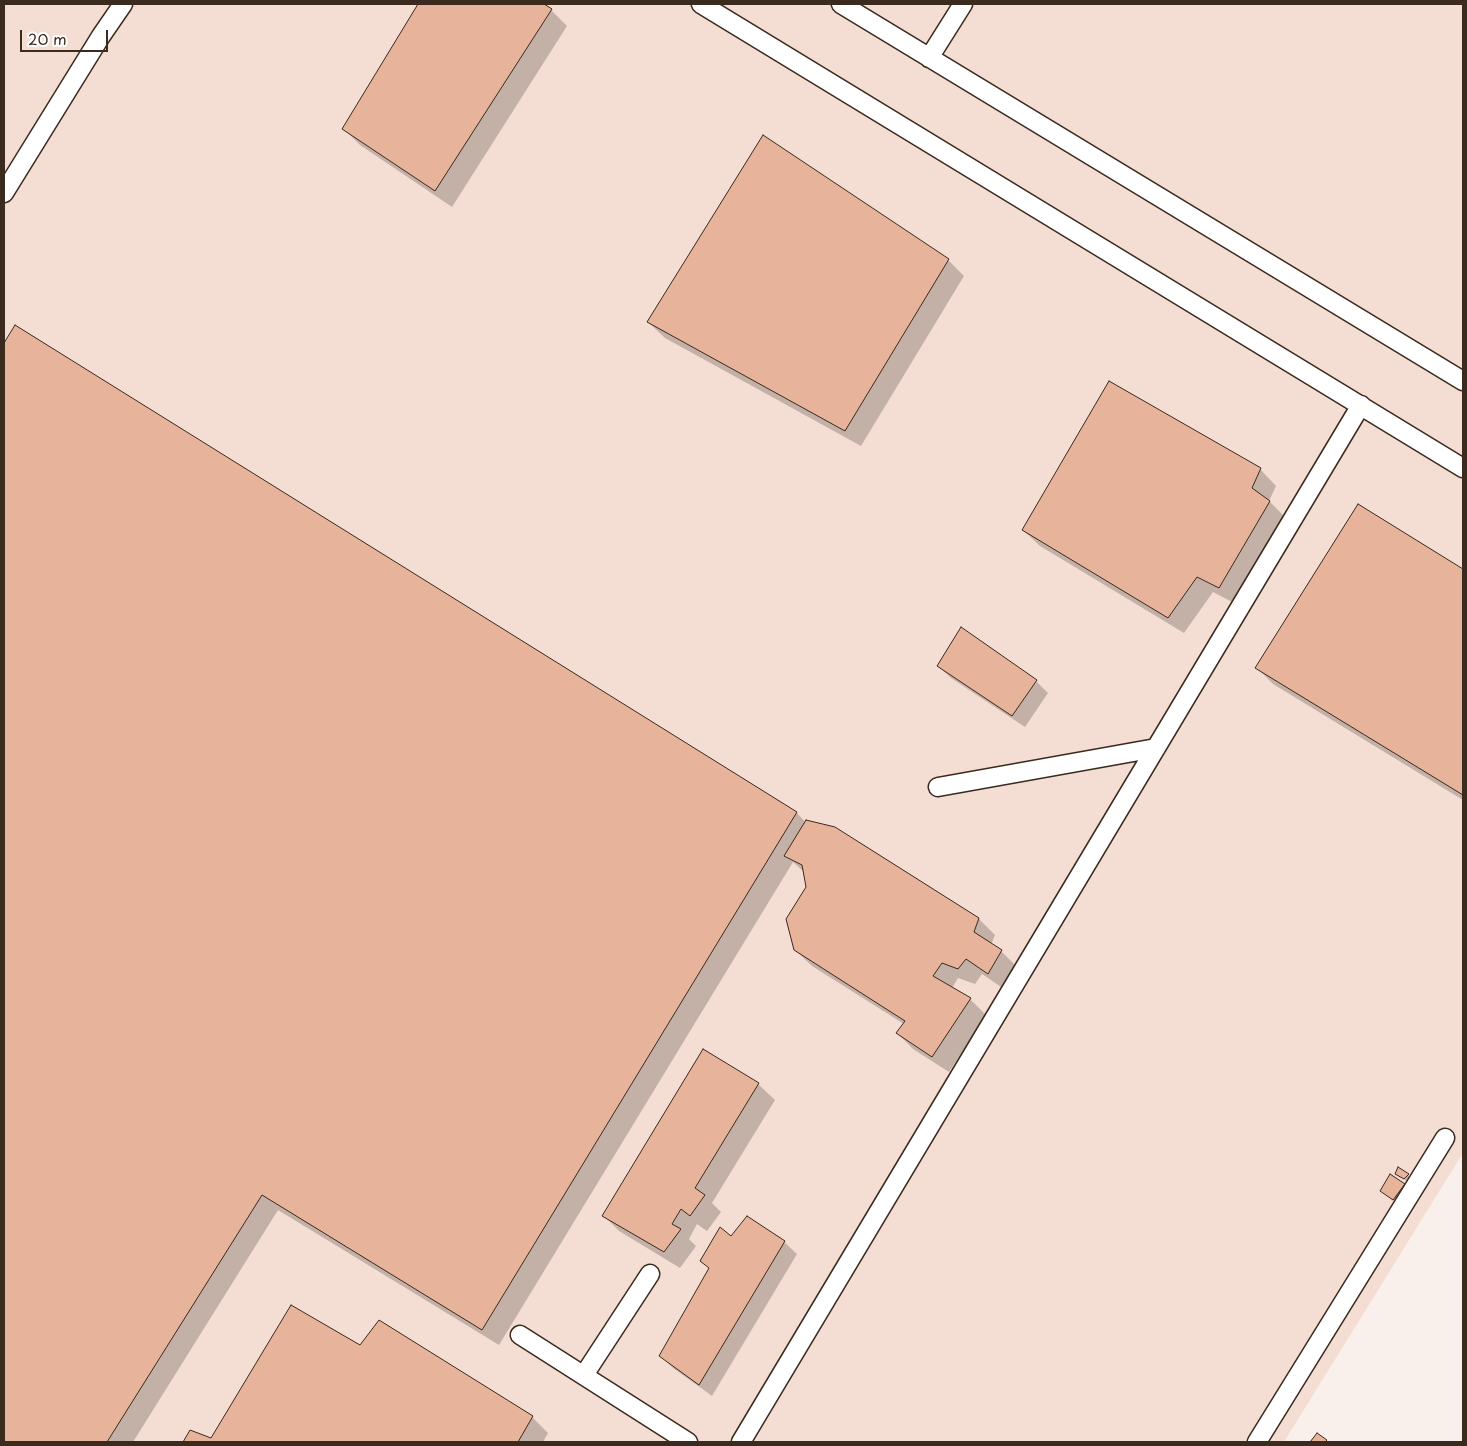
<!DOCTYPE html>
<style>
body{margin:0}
#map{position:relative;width:1467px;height:1446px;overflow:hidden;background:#faf0eb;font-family:"Playpen Sans",sans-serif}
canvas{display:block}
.frame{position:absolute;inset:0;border:5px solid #3b2a1e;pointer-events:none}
.scale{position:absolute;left:20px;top:30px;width:88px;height:22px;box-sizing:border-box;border:2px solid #3b2a1e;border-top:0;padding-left:6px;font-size:15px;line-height:18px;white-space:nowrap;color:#3b2a1e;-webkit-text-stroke:4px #fff;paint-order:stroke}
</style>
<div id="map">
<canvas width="1467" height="1446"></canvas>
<div class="frame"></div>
<div class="scale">20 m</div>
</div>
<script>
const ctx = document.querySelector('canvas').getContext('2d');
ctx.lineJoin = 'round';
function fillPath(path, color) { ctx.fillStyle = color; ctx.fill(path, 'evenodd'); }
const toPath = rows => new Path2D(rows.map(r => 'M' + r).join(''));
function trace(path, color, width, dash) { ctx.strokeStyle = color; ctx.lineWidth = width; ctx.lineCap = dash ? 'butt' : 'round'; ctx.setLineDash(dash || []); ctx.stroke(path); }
const built = toPath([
 [4,4,1463,4,1463,1153,1284,1442,4,1442]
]);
const shadow = toPath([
 [419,4,542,4,551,10,567,26,452,207,360,145,344,129],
 [948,260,964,276,861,446,665,338,648,322],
 [15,327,797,813,806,823,979,919,995,935,991,945,1001,951,1017,967,1004,989,982,974,975,984,958,978,952,988,970,999,986,1015,949,1072,913,1049,897,1033,904,1024,812,966,795,950,807,888,805,873,793,862,499,1345,278,1210,133,1442,4,1442,4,345],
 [1260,469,1276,486,1269,501,1286,518,1236,604,1213,592,1184,633,1040,546,1023,530],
 [1358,506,1463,570,1463,800,1273,684,1257,668],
 [938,666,1036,681,1048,693,1025,727,951,678],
 [704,1051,758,1084,775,1100,712,1203,721,1212,707,1231,697,1224,689,1239,696,1246,680,1268,619,1231,603,1215],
 [1396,1173,1408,1175,1411,1178,1408,1182],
 [1404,1185,1407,1189,1397,1203,1385,1194],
 [747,1218,784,1242,797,1254,712,1396,673,1368,661,1356,710,1269,701,1261,732,1237],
 [360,1347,532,1417,548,1433,543,1442,184,1442,191,1432,212,1439]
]);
const building = toPath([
 [418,4,544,4,552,9,435,191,342,129,418,4],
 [763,135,949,259,845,431,647,322,763,135],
 [15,325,797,812,482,1330,262,1195,107,1442,4,1442,4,343,15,325],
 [1109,381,1261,468,1252,488,1270,501,1219,588,1197,577,1168,618,1022,530,1109,381],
 [1358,504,1463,569,1463,795,1255,668,1358,504],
 [961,627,1037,680,1012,716,937,666,961,627],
 [806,820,835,827,979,918,974,932,1002,950,988,974,966,959,958,969,942,963,933,976,971,998,932,1057,896,1033,905,1021,794,950,786,919,806,887,802,865,784,856,806,820],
 [703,1049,759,1083,695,1188,705,1195,690,1216,681,1209,672,1224,681,1229,664,1252,602,1216,703,1049],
 [1398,1167,1409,1174,1404,1179,1395,1174,1398,1167],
 [1390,1174,1405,1184,1393,1200,1380,1191,1390,1174],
 [747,1216,785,1241,699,1385,659,1356,709,1268,700,1261,720,1227,731,1236,747,1216],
 [291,1305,360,1345,379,1320,533,1416,518,1442,183,1442,190,1430,211,1438,291,1305],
 [1317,1433,1327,1440,1325,1442,1310,1442,1317,1433]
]);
const lane = toPath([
 [701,4,1463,468],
 [841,4,1463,381],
 [929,58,963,4],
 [4,193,101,36,123,4],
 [938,787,1156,748],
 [520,1335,688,1442],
 [584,1375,650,1274],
 [741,1442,1361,405],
 [1257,1442,1445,1138]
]);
fillPath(built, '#f4ded3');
fillPath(shadow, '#0003');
fillPath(building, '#e7b39a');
trace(building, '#3b2a1e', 1);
trace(lane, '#3b2a1e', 21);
trace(lane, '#fff', 18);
</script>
